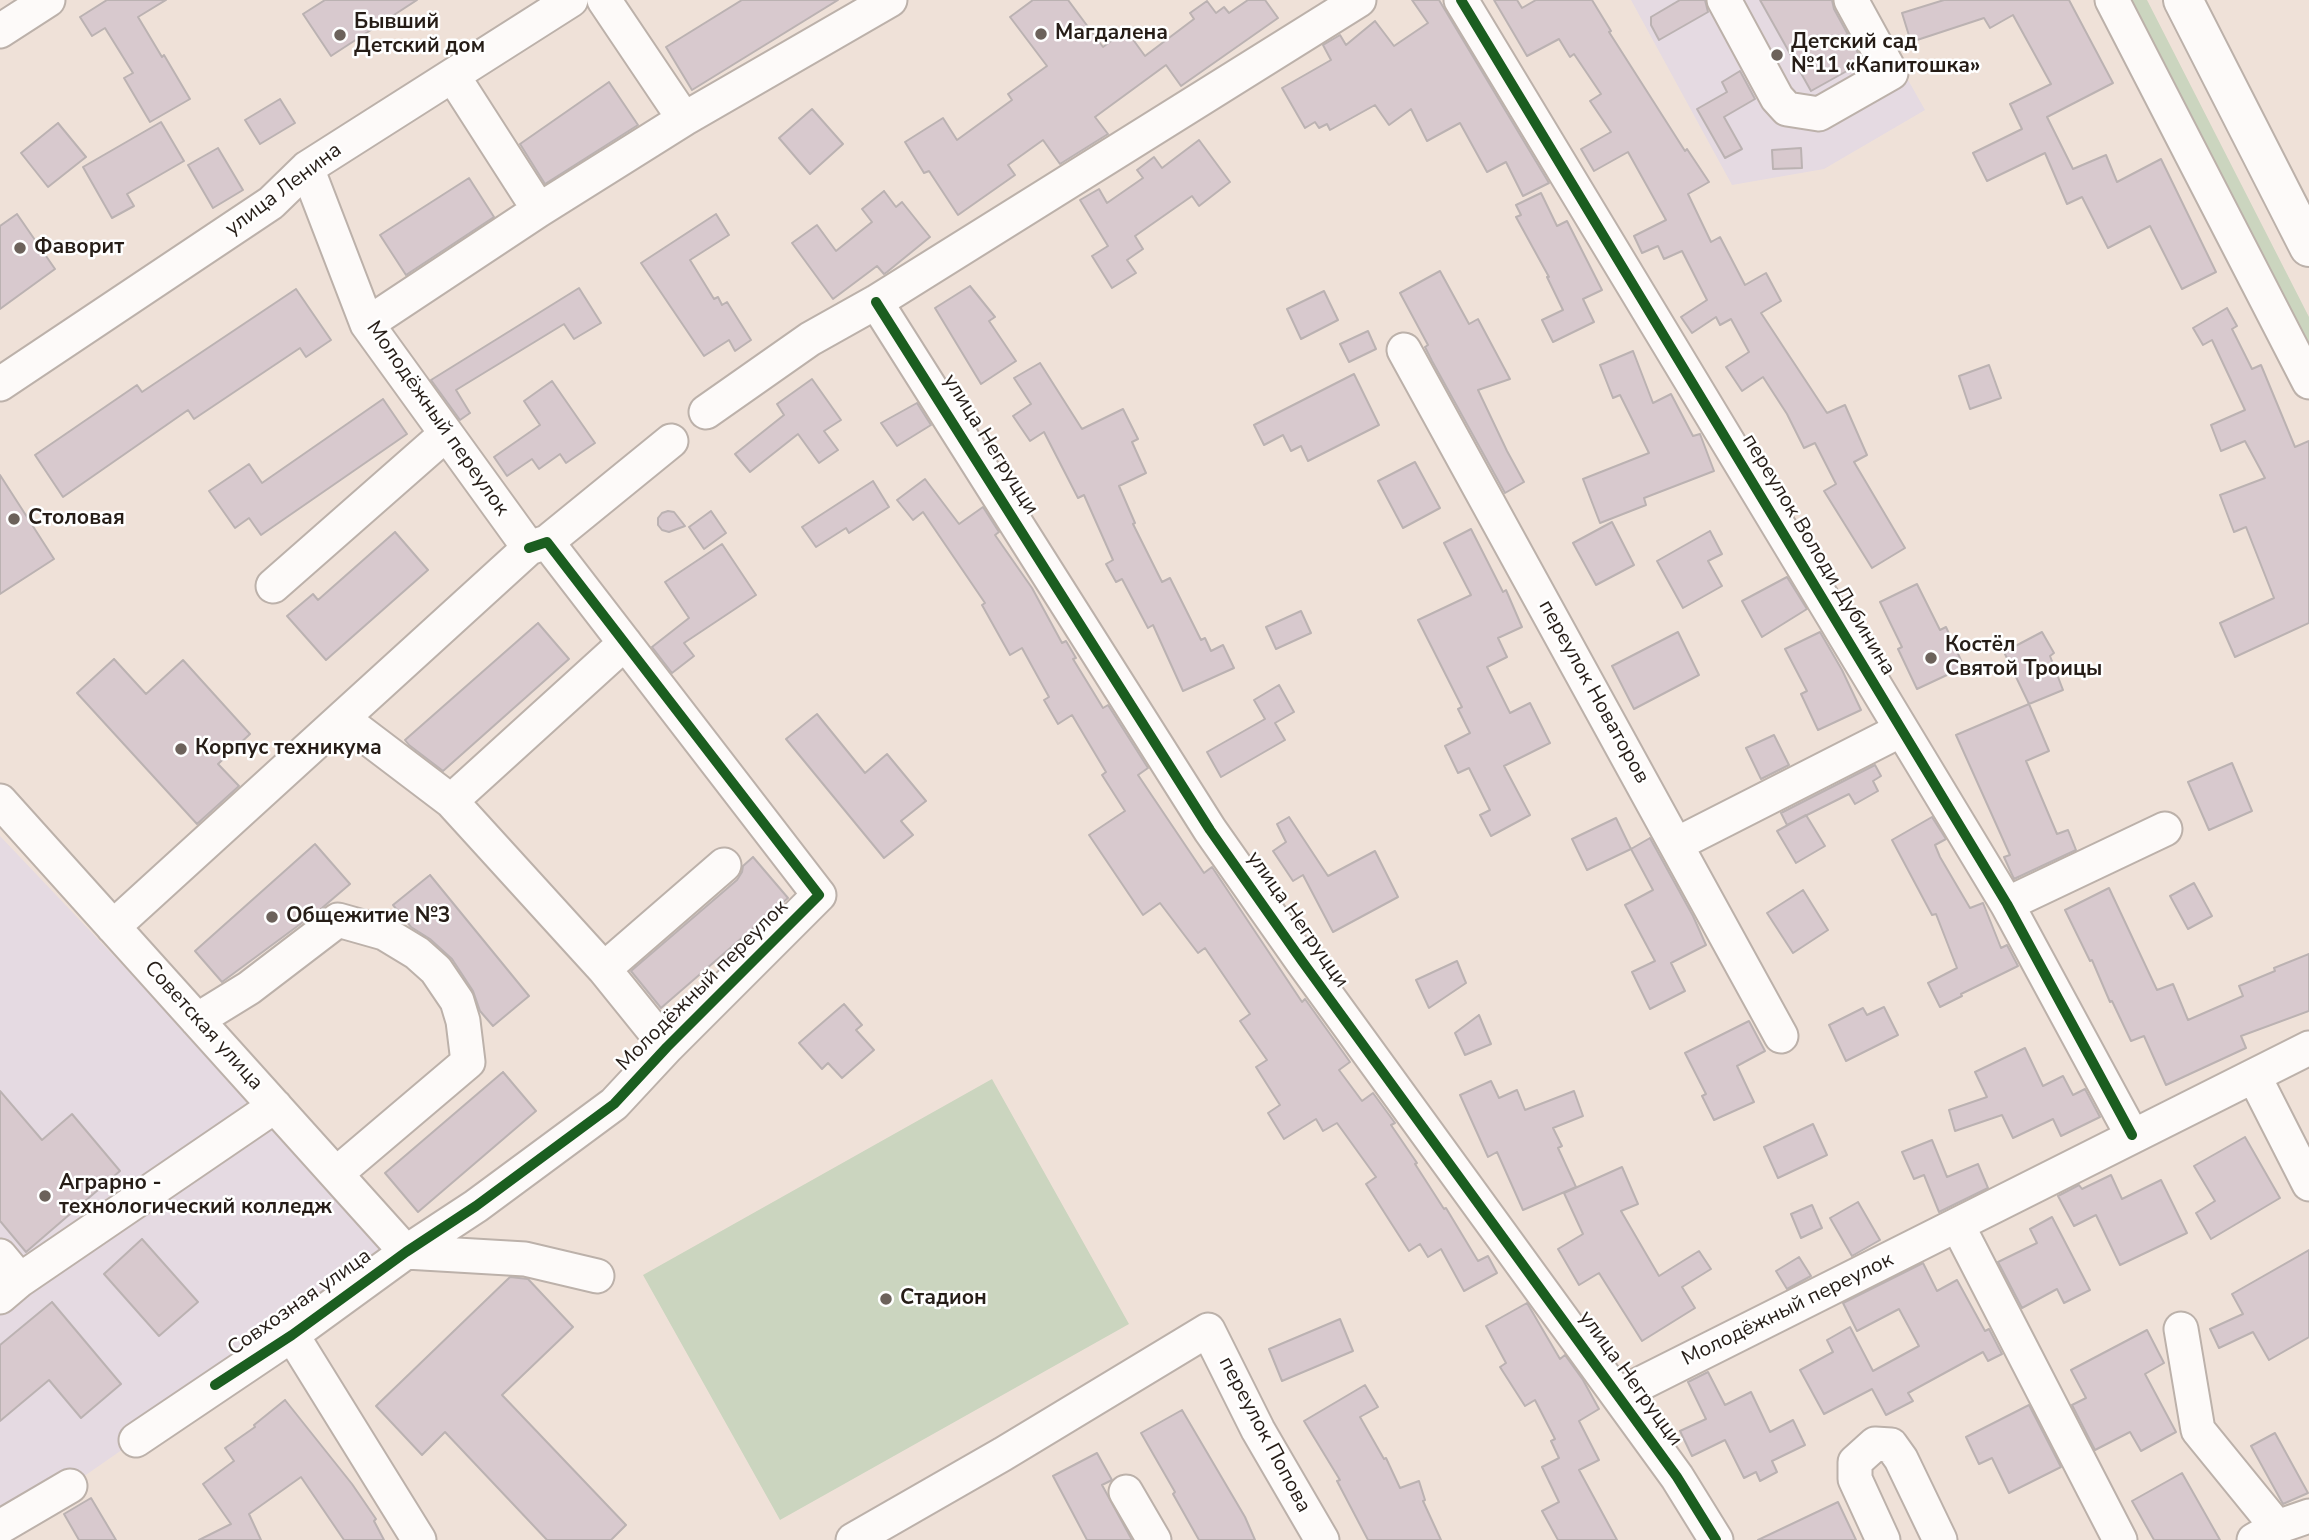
<!DOCTYPE html>
<meta charset="utf-8">
<style>
body{margin:0}
canvas{display:block;background:#efe1d8}
</style>
<canvas width="2309" height="1540"></canvas>
<script>
const ctx = document.querySelector('canvas').getContext('2d');
ctx.lineJoin = 'round';
function fillPath(path, color) { ctx.fillStyle = color; ctx.fill(path, 'evenodd'); }
const toPath = rows => new Path2D(rows.map(r => 'M' + r).join(''));
function trace(path, color, width, dash) { ctx.strokeStyle = color; ctx.lineWidth = width; ctx.lineCap = dash ? 'butt' : 'round'; ctx.setLineDash(dash || []); ctx.stroke(path); }
function write(font, color, halo, rows, align = 'center') {
  ctx.font = font + ' "Nunito Sans",sans-serif'; ctx.lineWidth = 5; ctx.setLineDash([]); ctx.textBaseline = 'middle'; ctx.strokeStyle = halo; ctx.fillStyle = color; for (const [text, x, y, turn = 0] of rows) {
    ctx.save(); ctx.translate(x, y); ctx.rotate((+turn || 0) * Math.PI / 180); ctx.textAlign = isNaN(turn) ? turn : align; if (halo) ctx.strokeText(text, 0, 0); ctx.fillText(text, 0, 0); ctx.restore();
  }
}
const education = toPath([
 [1631,0,1863,0,1925,110,1824,169,1732,185],
 [0,836,264,1114,392,1262,70,1486,0,1527]
]);
const green = toPath([
 [2112,0,2147,0,2309,317,2309,382],
 [992,1079,1129,1324,780,1520,643,1275]
]);
const building = toPath([
 [107,0,166,0,138,17,162,57,164,55,190,99,150,122,124,78,133,73,105,28,92,36,80,17,107,0],
 [325,0,417,0,331,56,303,14,325,0],
 [742,0,838,0,692,90,666,47,742,0],
 [1033,0,1068,0,1103,47,1126,30,1145,56,1194,19,1190,13,1207,1,1216,13,1224,7,1229,13,1248,0,1265,0,1278,18,1181,86,1166,65,1095,117,1108,134,1060,164,1043,140,1008,165,1015,175,958,215,929,171,924,173,905,142,943,118,957,140,1012,100,1008,94,1047,66,1010,17,1033,0],
 [1412,0,1439,0,1549,183,1523,196,1506,162,1487,172,1460,123,1427,141,1411,109,1389,125,1375,105,1330,130,1327,124,1319,128,1315,122,1305,128,1282,88,1331,60,1323,45,1340,35,1346,45,1375,21,1394,46,1428,23,1412,0],
 [1494,0,1517,0,1522,8,1536,0,1592,0,1611,31,1609,32,1685,151,1687,149,1709,182,1688,194,1711,242,1720,237,1745,285,1766,273,1781,301,1761,313,1827,413,1845,405,1867,455,1854,462,1905,548,1872,568,1824,491,1836,484,1815,443,1804,448,1787,414,1763,377,1742,391,1726,367,1749,352,1731,319,1720,325,1716,317,1692,333,1681,317,1707,300,1682,251,1664,259,1658,246,1642,253,1634,236,1666,220,1628,152,1594,171,1581,149,1611,132,1590,101,1601,94,1574,54,1570,57,1559,39,1527,56,1494,0],
 [1680,0,1705,0,1708,12,1659,40,1651,25,1651,17,1680,0],
 [1760,0,1832,0,1834,9,1863,62,1811,91,1760,0],
 [1944,0,2069,0,2113,83,2047,117,2073,169,2106,155,2117,182,2161,159,2216,272,2182,289,2150,226,2108,248,2082,197,2067,204,2045,153,1987,181,1973,153,2022,129,2010,104,2051,84,2013,15,1990,28,1984,18,1911,42,1902,13,1944,0],
 [1740,71,1755,99,1724,117,1742,149,1725,158,1697,109,1727,92,1722,82,1740,71],
 [609,82,638,125,545,184,520,144,609,82],
 [280,99,295,123,260,144,245,120,280,99],
 [812,109,843,144,810,174,779,138,812,109],
 [161,122,184,161,127,194,134,206,112,218,83,167,161,122],
 [58,123,86,157,48,187,21,153,58,123],
 [1199,140,1230,182,1199,206,1192,196,1135,236,1143,249,1127,260,1136,273,1112,288,1092,256,1108,246,1080,200,1099,189,1107,203,1143,178,1137,170,1154,157,1162,168,1199,140],
 [218,148,243,190,213,208,188,165,218,148],
 [1801,148,1802,168,1773,169,1772,150,1801,148],
 [469,178,494,217,406,275,380,235,469,178],
 [884,191,896,207,902,202,930,237,887,272,884,274,877,266,833,299,792,243,817,225,836,251,872,222,862,209,884,191],
 [1541,193,1557,226,1567,221,1602,290,1583,299,1594,322,1553,342,1542,320,1563,310,1547,277,1549,277,1516,217,1521,215,1516,205,1541,193],
 [17,214,55,269,0,309,0,226,17,214],
 [716,214,729,235,690,260,714,299,718,297,722,305,727,302,751,340,735,351,729,340,704,356,641,263,716,214],
 [1440,271,1469,324,1478,319,1510,379,1478,390,1507,451,1524,482,1505,493,1432,361,1425,347,1428,345,1400,293,1440,271],
 [970,286,995,317,989,321,1016,361,981,384,935,308,970,286],
 [579,288,601,323,574,339,564,324,456,390,470,413,460,420,431,380,579,288],
 [296,289,331,340,306,357,300,348,194,419,188,410,63,497,35,455,137,385,142,392,296,289],
 [1324,291,1338,320,1301,339,1287,309,1324,291],
 [2227,308,2237,326,2232,329,2252,369,2261,365,2295,447,2309,441,2309,623,2235,657,2220,623,2274,598,2246,527,2234,532,2220,495,2265,478,2245,441,2221,451,2211,425,2245,410,2212,340,2203,345,2193,328,2227,308],
 [1368,331,1376,349,1349,362,1340,344,1368,331],
 [1633,351,1653,403,1671,394,1693,436,1700,434,1714,471,1644,498,1646,505,1600,523,1583,479,1649,453,1620,395,1613,398,1600,365,1633,351],
 [1040,363,1082,429,1123,409,1138,439,1132,442,1146,473,1119,486,1135,523,1133,524,1162,582,1170,578,1201,640,1205,638,1211,651,1223,645,1234,668,1183,691,1153,625,1148,628,1122,579,1116,582,1106,564,1113,560,1084,495,1078,498,1044,432,1030,441,1013,416,1031,404,1014,378,1040,363],
 [1989,365,2001,398,1970,409,1959,376,1989,365],
 [1354,374,1379,425,1308,461,1301,446,1291,451,1283,435,1264,445,1254,425,1354,374],
 [812,379,841,420,824,431,838,450,819,463,798,434,750,472,735,454,784,415,777,404,812,379],
 [552,381,595,443,566,463,560,454,539,469,532,459,507,476,494,457,540,425,524,401,552,381],
 [383,399,407,434,261,535,249,518,235,528,209,491,249,464,262,483,383,399],
 [917,403,931,425,897,446,881,423,917,403],
 [1415,462,1440,508,1403,528,1378,481,1415,462],
 [0,475,54,559,0,594,0,475],
 [925,479,959,524,983,507,999,532,995,535,1032,588,1062,643,1066,641,1076,658,1073,659,1103,708,1108,705,1148,768,1138,775,1204,873,1212,867,1302,1002,1305,999,1350,1062,1339,1070,1362,1101,1373,1093,1395,1123,1391,1125,1417,1163,1415,1164,1444,1209,1446,1208,1478,1261,1488,1256,1497,1273,1464,1291,1441,1249,1428,1257,1420,1244,1409,1251,1366,1184,1376,1177,1337,1123,1323,1131,1316,1119,1284,1139,1268,1113,1280,1105,1256,1067,1267,1060,1240,1021,1250,1014,1205,948,1198,953,1160,903,1143,915,1089,835,1125,811,1102,775,1106,772,1072,715,1058,724,1044,700,1049,697,1022,648,1010,655,982,605,985,603,923,512,913,520,897,500,925,479],
 [873,481,889,507,849,533,846,528,816,547,802,527,873,481],
 [668,511,674,512,685,526,669,532,662,530,658,525,658,518,662,513,668,511],
 [711,511,726,533,704,549,689,527,711,511],
 [1612,522,1634,565,1596,585,1573,543,1612,522],
 [1471,529,1503,592,1506,590,1522,627,1498,638,1507,657,1487,667,1510,713,1530,703,1550,743,1504,766,1530,815,1491,836,1480,815,1490,810,1469,768,1458,773,1445,746,1470,733,1458,709,1462,707,1418,620,1471,595,1444,543,1471,529],
 [1710,531,1722,554,1708,561,1722,586,1683,608,1657,561,1710,531],
 [395,532,428,570,326,660,287,616,313,594,318,600,395,532],
 [722,544,756,595,684,643,694,656,672,673,652,647,689,618,665,582,722,544],
 [1787,577,1807,609,1762,637,1742,601,1787,577],
 [1917,584,1940,630,1946,627,1964,667,1917,689,1898,649,1902,647,1880,602,1917,584],
 [1301,611,1311,633,1276,649,1266,627,1301,611],
 [538,623,569,659,443,771,409,745,405,740,538,623],
 [1678,632,1699,675,1634,709,1612,666,1678,632],
 [1820,632,1842,670,1861,710,1818,730,1801,694,1807,691,1785,649,1820,632],
 [2042,632,2054,653,2050,656,2063,690,2029,704,2004,652,2042,632],
 [114,659,146,694,183,660,250,734,218,764,239,786,197,824,77,693,114,659],
 [1279,685,1294,712,1275,723,1285,740,1221,777,1207,752,1265,719,1254,700,1279,685],
 [2029,704,2049,751,2026,761,2057,834,2068,830,2076,850,2014,879,2004,857,2010,855,1956,735,2029,704],
 [817,714,865,773,887,754,926,801,901,821,913,835,884,858,786,739,817,714],
 [1774,735,1789,765,1761,779,1746,748,1774,735],
 [2232,763,2252,811,2209,830,2188,782,2232,763],
 [1875,765,1881,776,1873,781,1878,791,1855,804,1849,794,1787,825,1781,813,1875,765],
 [1806,815,1825,846,1796,863,1777,831,1806,815],
 [1289,817,1328,876,1375,851,1398,897,1333,932,1303,875,1293,881,1273,851,1286,842,1277,824,1289,817],
 [1932,817,1946,839,1935,845,1940,857,1970,908,1983,903,2001,948,2007,945,2018,966,1961,994,1962,996,1940,1007,1928,983,1957,968,1936,914,1932,915,1892,840,1932,817],
 [1616,818,1631,849,1587,870,1572,839,1616,818],
 [1650,838,1693,916,1706,945,1671,963,1685,991,1650,1009,1632,972,1655,961,1625,905,1653,890,1631,849,1650,838],
 [315,844,350,884,322,908,222,982,195,951,315,844],
 [753,857,788,898,661,1008,631,971,737,880,742,872,743,866,753,857],
 [430,875,529,996,493,1026,480,1011,473,991,452,959,430,939,411,927,393,905,430,875],
 [2194,883,2212,916,2188,929,2170,896,2194,883],
 [2109,888,2157,990,2173,984,2188,1020,2243,996,2239,986,2275,971,2274,968,2309,954,2309,1011,2241,1036,2246,1048,2166,1085,2144,1036,2131,1041,2112,1001,2110,1002,2092,960,2090,961,2065,910,2109,888],
 [1803,890,1828,930,1793,953,1767,913,1803,890],
 [1457,961,1466,983,1429,1008,1416,980,1457,961],
 [844,1004,862,1025,856,1030,874,1050,842,1078,828,1063,822,1069,799,1043,844,1004],
 [1884,1007,1898,1035,1846,1061,1829,1025,1863,1008,1867,1015,1884,1007],
 [1479,1015,1491,1044,1465,1055,1455,1033,1479,1015],
 [1749,1021,1765,1051,1737,1066,1754,1102,1714,1120,1702,1096,1706,1094,1685,1053,1749,1021],
 [2025,1048,2043,1086,2063,1076,2073,1095,2085,1089,2100,1117,2061,1136,2053,1119,2013,1138,2002,1115,1955,1131,1949,1110,1987,1097,1975,1072,2025,1048],
 [503,1072,536,1111,418,1212,385,1173,503,1072],
 [1491,1081,1499,1098,1517,1090,1525,1110,1574,1091,1583,1116,1553,1128,1562,1146,1558,1148,1576,1187,1523,1210,1497,1152,1488,1157,1460,1095,1491,1081],
 [0,1091,42,1140,72,1114,120,1171,26,1252,0,1221,0,1091],
 [1813,1124,1827,1155,1778,1178,1764,1147,1813,1124],
 [2245,1137,2280,1198,2211,1239,2196,1213,2215,1201,2194,1166,2245,1137],
 [1932,1140,1947,1177,1978,1164,1988,1188,1939,1212,1924,1175,1914,1179,1902,1152,1932,1140],
 [1622,1167,1638,1204,1621,1211,1659,1276,1699,1251,1711,1269,1682,1287,1695,1308,1642,1341,1599,1273,1579,1285,1558,1249,1583,1234,1564,1193,1622,1167],
 [2111,1175,2122,1199,2161,1180,2187,1233,2120,1265,2096,1215,2074,1226,2058,1196,2079,1185,2082,1189,2111,1175],
 [1858,1202,1880,1240,1852,1256,1830,1218,1858,1202],
 [1812,1205,1822,1228,1801,1238,1791,1214,1812,1205],
 [2052,1217,2090,1290,2064,1303,2057,1289,2022,1308,1998,1262,2037,1243,2030,1229,2052,1217],
 [142,1239,198,1302,159,1336,104,1274,142,1239],
 [2309,1250,2309,1337,2269,1360,2253,1332,2219,1348,2210,1329,2243,1314,2232,1294,2309,1250],
 [1799,1257,1811,1276,1787,1289,1776,1271,1799,1257],
 [1923,1263,1937,1291,1957,1280,1985,1331,1989,1329,2002,1354,1988,1361,1983,1352,1908,1393,1913,1401,1886,1415,1872,1389,1824,1414,1800,1370,1833,1352,1827,1340,1850,1327,1873,1371,1919,1346,1899,1309,1857,1331,1843,1303,1923,1263],
 [510,1277,528,1279,573,1327,502,1395,626,1525,611,1540,547,1540,445,1432,422,1455,376,1406,510,1277],
 [52,1302,121,1384,81,1418,49,1380,0,1421,0,1345,52,1302],
 [1527,1303,1560,1359,1565,1355,1583,1380,1599,1409,1579,1421,1599,1460,1579,1470,1617,1540,1558,1540,1542,1511,1559,1502,1542,1467,1559,1458,1551,1441,1555,1439,1535,1400,1525,1406,1500,1367,1506,1363,1486,1326,1527,1303],
 [1340,1319,1353,1351,1282,1381,1269,1349,1340,1319],
 [2147,1330,2164,1363,2145,1374,2176,1432,2141,1451,2130,1432,2095,1450,2072,1405,2086,1398,2071,1370,2147,1330],
 [1708,1372,1725,1405,1751,1392,1770,1432,1793,1420,1805,1445,1772,1461,1777,1472,1760,1481,1756,1472,1744,1478,1725,1440,1692,1456,1680,1431,1706,1419,1688,1382,1708,1372],
 [1365,1385,1378,1407,1360,1417,1384,1459,1386,1458,1400,1488,1419,1481,1425,1500,1423,1501,1441,1540,1368,1540,1337,1481,1340,1480,1304,1421,1365,1385],
 [285,1400,352,1484,376,1519,374,1521,384,1540,344,1540,301,1477,249,1514,261,1540,199,1540,231,1524,203,1484,234,1461,225,1448,255,1427,254,1425,285,1400],
 [2029,1405,2061,1467,2009,1493,1992,1458,1979,1464,1966,1437,2029,1405],
 [1182,1410,1245,1517,1255,1540,1199,1540,1173,1494,1175,1492,1141,1433,1182,1410],
 [2275,1433,2308,1493,2283,1504,2251,1446,2275,1433],
 [1097,1453,1112,1480,1102,1485,1132,1540,1087,1540,1053,1476,1097,1453],
 [2182,1473,2220,1540,2154,1540,2132,1501,2182,1473],
 [91,1498,116,1540,79,1540,64,1514,91,1498],
 [1838,1502,1856,1540,1758,1540,1838,1502]
]);
const minor = toPath([
 [604,0,684,119,890,0],
 [1461,0,2007,904,2132,1135],
 [1724,0,1777,98,1787,109,1819,114,1891,73,1851,0],
 [2112,0,2309,382],
 [0,31,48,0],
 [453,76,539,210],
 [876,302,1210,830,1302,961,1677,1477,1716,1540],
 [367,324,539,210,684,119],
 [1404,350,1781,1036],
 [0,384,271,203,307,168,571,0],
 [706,412,810,339,876,302,1359,0],
 [547,542,671,441],
 [273,586,446,434],
 [343,719,451,801,604,969,667,1047],
 [0,801,406,1252],
 [451,801,625,643],
 [1677,844,1901,730],
 [2007,904,2165,829],
 [113,927,529,548,367,324,307,168],
 [604,969,724,865],
 [197,1020,249,988,338,920,384,933,417,953,436,970,457,1001,463,1021,468,1062,336,1174],
 [2254,1076,2309,1184],
 [1958,1226,2120,1540],
 [406,1252,525,1259,597,1276],
 [0,1256,20,1280],
 [0,1297,20,1280,275,1106],
 [2181,1329,2198,1430,2277,1527],
 [292,1335,419,1540],
 [1618,1395,2309,1048],
 [136,1440,292,1335,406,1252,476,1206,614,1104,667,1047,819,895,547,542,529,548],
 [1126,1492,1154,1540],
 [0,1527,70,1486],
 [853,1540,1003,1454,1208,1330,1258,1430,1322,1540],
 [1883,1540,1855,1479,1855,1462,1875,1444,1891,1445,1901,1459,1940,1540],
 [2254,1540,2277,1527,2309,1516]
]);
const major = toPath([
 [2183,0,2309,247]
]);
const cycleway = toPath([
 [1461,0,2007,904,2132,1135],
 [876,302,1210,830,1302,961,1677,1477,1716,1540],
 [215,1385,292,1335,406,1252,476,1206,614,1104,667,1047,819,895,547,542,529,548]
]);
const markers = [
 [1041,34,7,"#6c625b"],
 [340,35,7,"#6c625b"],
 [1777,55,7,"#6c625b"],
 [20,248,7,"#6c625b"],
 [14,519,7,"#6c625b"],
 [1931,658,7,"#6c625b"],
 [181,749,7,"#6c625b"],
 [272,917,7,"#6c625b"],
 [45,1196,7,"#6c625b"],
 [886,1299,7,"#6c625b"]
];
const poiNames = [
 ["Бывший",354,23],
 ["Детский дом",354,47],
 ["Магдалена",1055,34],
 ["Детский сад",1791,43],
 ["№11 «Капитошка»",1791,67],
 ["Фаворит",34,248],
 ["Столовая",28,519],
 ["Костёл",1945,646],
 ["Святой Троицы",1945,670],
 ["Корпус техникума",195,749],
 ["Общежитие №3",286,917],
 ["Аграрно -",59,1184],
 ["технологический колледж",59,1208],
 ["Стадион",900,1299]
];
const streetNames = [
 ["улица Ленина",284,190,-37],
 ["Молодёжный переулок",437,419,55],
 ["улица Негруцци",990,445,58],
 ["переулок Володи Дубинина",1818,555,59],
 ["переулок Новаторов",1593,692,61],
 ["улица Негруцци",1297,920,55],
 ["Молодёжный переулок",703,986,-45],
 ["Советская улица",203,1026,48],
 ["Совхозная улица",300,1303,-35],
 ["Молодёжный переулок",1788,1310,-26],
 ["улица Негруцци",1630,1379,54],
 ["переулок Попова",1264,1435,62]
];
fillPath(education, '#e5dae2');
fillPath(green, '#cbd5bf');
fillPath(building, '#d8c9ce');
trace(building, '#bbb2b2', 2);
trace(minor, '#bcb1aa', 37);
trace(major, '#bcb1aa', 42);
trace(minor, '#fdfaf9', 33);
trace(major, '#fdfaf9', 38);
trace(cycleway, '#1b5e20', 10);
for (const [x, y, r, color] of markers) { const dot = new Path2D(); dot.arc(x, y, r, 0, 2 * Math.PI); ctx.fillStyle = color; ctx.fill(dot); trace(dot, '#fff', 2.5); }
write('bold 21px', '#261d17', '#fff', poiNames, 'left');
write('21px', '#261d17', '#fff', streetNames);
</script>
